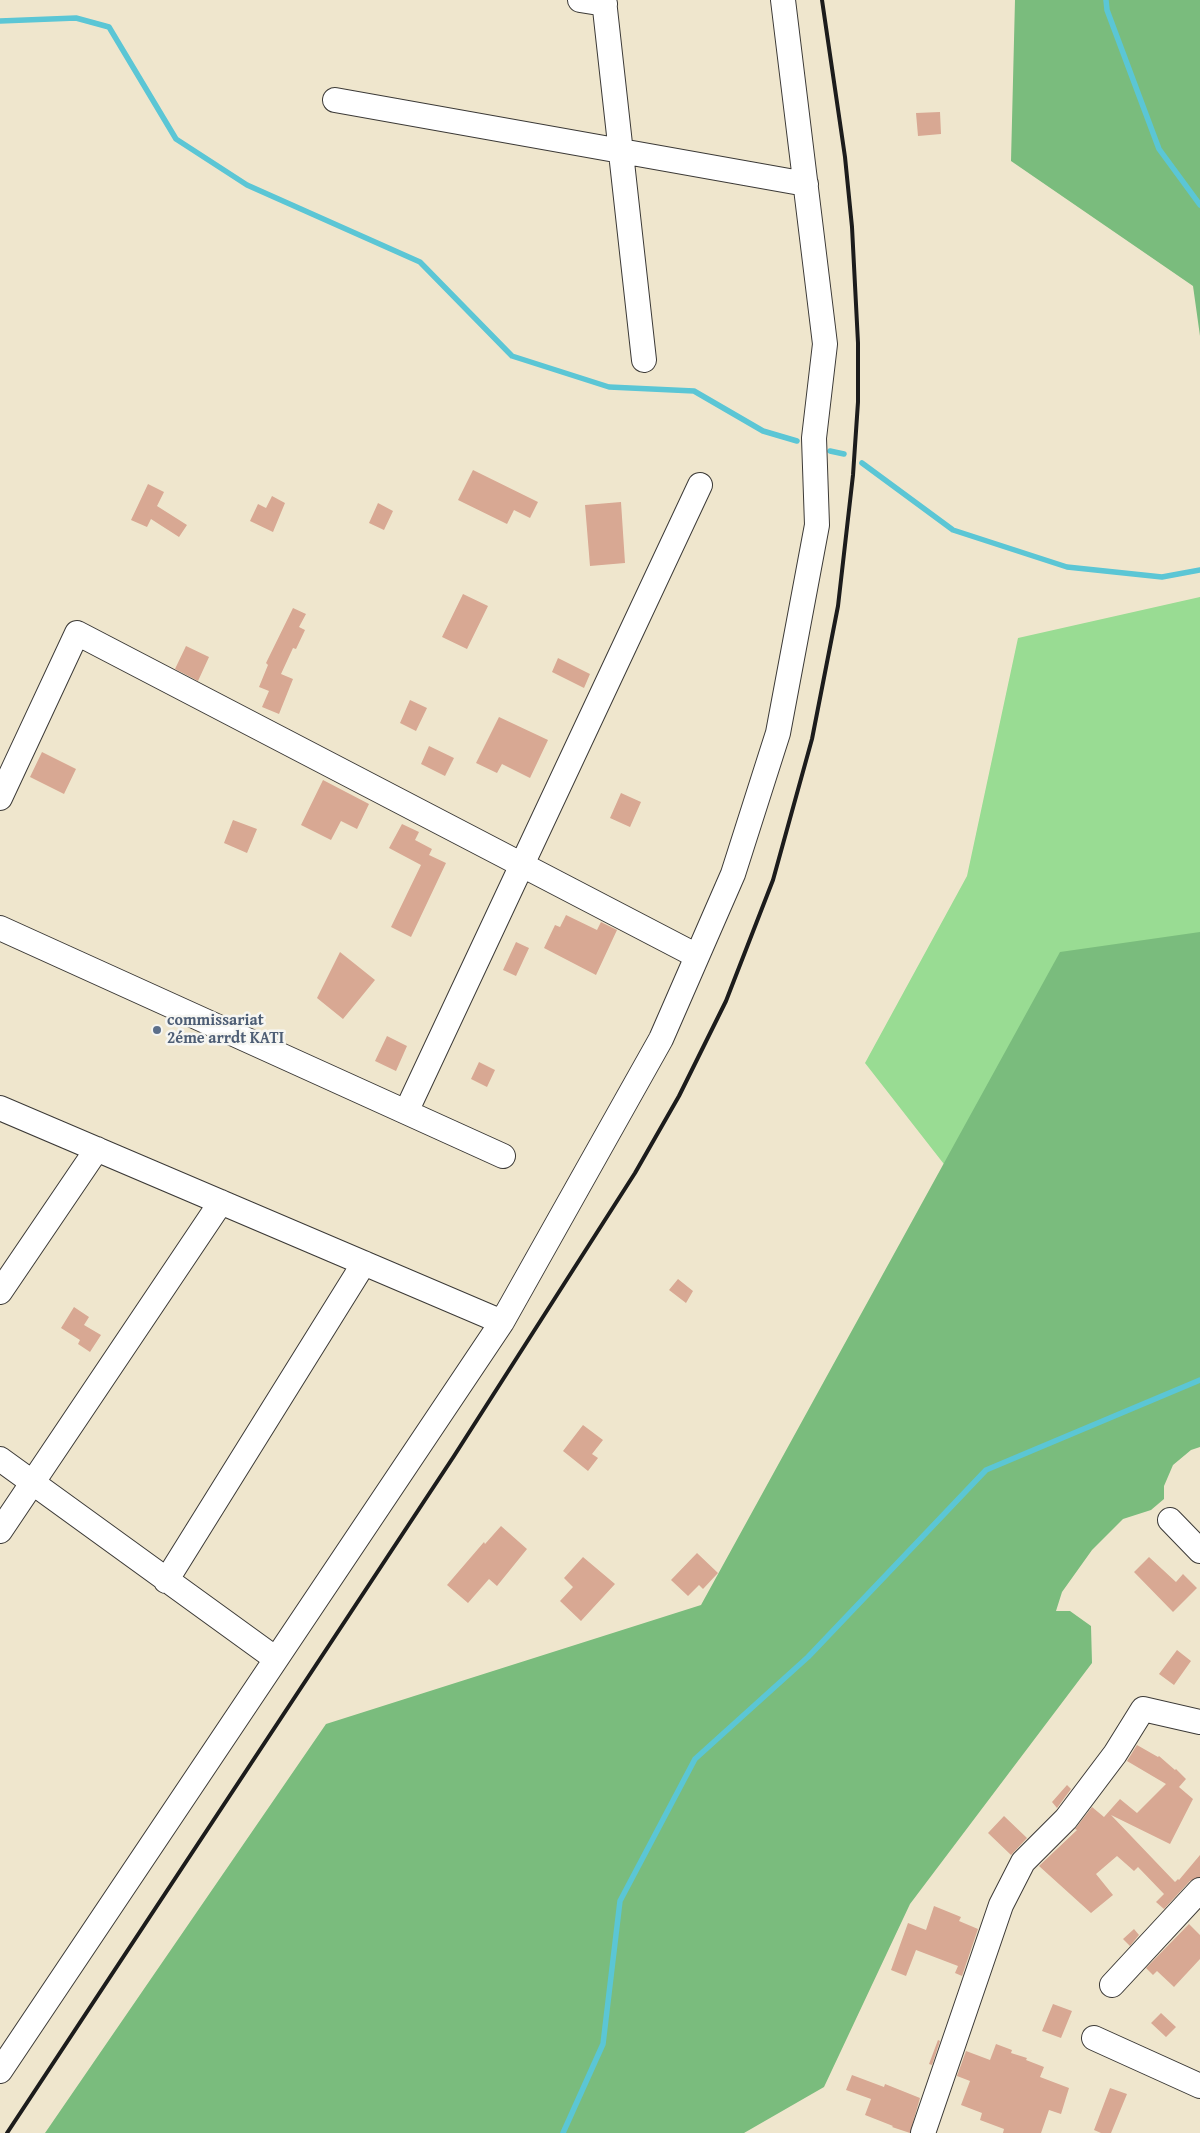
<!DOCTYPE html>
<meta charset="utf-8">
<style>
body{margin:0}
canvas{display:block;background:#efe6cd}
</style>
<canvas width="1200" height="2133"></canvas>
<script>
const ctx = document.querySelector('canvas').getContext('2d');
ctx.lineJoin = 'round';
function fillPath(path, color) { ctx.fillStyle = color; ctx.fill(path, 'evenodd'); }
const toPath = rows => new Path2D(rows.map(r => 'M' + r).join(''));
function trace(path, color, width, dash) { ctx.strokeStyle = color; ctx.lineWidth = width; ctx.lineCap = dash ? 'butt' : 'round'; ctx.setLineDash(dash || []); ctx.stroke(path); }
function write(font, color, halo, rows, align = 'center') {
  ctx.font = font + ' "Gentium Book Plus",serif'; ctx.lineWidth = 5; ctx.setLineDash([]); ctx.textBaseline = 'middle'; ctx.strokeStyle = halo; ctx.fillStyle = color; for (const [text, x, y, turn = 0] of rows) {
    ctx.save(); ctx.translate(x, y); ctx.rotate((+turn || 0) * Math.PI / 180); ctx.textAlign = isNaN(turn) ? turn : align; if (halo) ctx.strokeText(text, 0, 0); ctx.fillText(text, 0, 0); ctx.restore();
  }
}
const green = toPath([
 [1200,597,1200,987,1029,1273,865,1063,967,876,1018,638]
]);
const forest = toPath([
 [1015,0,1200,0,1200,336,1193,286,1011,161],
 [1200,932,1200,1447,1191,1450,1173,1465,1164,1486,1164,1499,1151,1510,1123,1519,1092,1550,1062,1592,1056,1611,1070,1611,1091,1626,1092,1663,910,1904,824,2087,744,2133,45,2133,326,1724,701,1605,1060,952]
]);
const stream = toPath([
 [1106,0,1107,10,1159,149,1200,205],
 [0,21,76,18,109,27,176,139,247,185,420,262,512,356,609,387,694,391,763,431,797,441],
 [830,451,844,454],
 [862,463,953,530,1067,567,1162,577,1200,570],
 [563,2133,603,2044,620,1901,695,1759,808,1657,986,1470,1200,1380]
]);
const building = toPath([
 [940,112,941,134,918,136,916,113],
 [473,470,538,502,530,518,514,510,507,524,458,500],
 [148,484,164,492,157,506,187,525,179,537,151,519,147,527,131,520],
 [272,496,285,503,273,532,250,521,258,504,266,508],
 [621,502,625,563,590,566,585,505],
 [378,503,393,511,384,530,369,523],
 [463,594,488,606,467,649,442,637],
 [293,608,306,614,299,627,305,630,296,649,293,648,281,674,293,679,279,714,262,707,269,691,259,687,268,665,266,663],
 [186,646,209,657,198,681,175,669],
 [558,658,590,674,584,688,552,672],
 [410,700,427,708,416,731,400,723],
 [499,717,548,740,530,778,502,764,497,773,476,763],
 [429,746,454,758,445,776,421,764],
 [42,752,76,769,64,794,30,777],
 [323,780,369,804,357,829,341,821,331,840,301,825],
 [621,793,641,802,630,827,610,818],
 [233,820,257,829,247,853,224,843],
 [402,824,419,832,415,840,432,849,429,855,446,863,411,937,391,927,421,865,389,848],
 [566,915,597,930,601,922,617,930,596,975,544,948,555,925,560,927],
 [516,942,529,948,516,976,503,970],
 [340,952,375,980,343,1019,317,998],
 [387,1036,407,1046,396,1071,375,1061],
 [479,1062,495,1070,487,1087,471,1079],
 [678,1279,693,1291,686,1303,669,1290],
 [74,1307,89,1317,84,1325,101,1335,90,1352,78,1344,80,1340,61,1328],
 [583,1425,603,1440,592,1454,598,1458,588,1471,563,1451],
 [501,1526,527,1549,497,1586,489,1579,468,1603,447,1585,484,1542,485,1544],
 [697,1553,718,1573,703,1589,699,1585,688,1596,671,1580],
 [583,1557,615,1584,581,1621,560,1601,573,1587,564,1578],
 [1149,1557,1176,1582,1183,1574,1197,1588,1173,1612,1134,1572],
 [1177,1650,1191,1661,1174,1685,1159,1674],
 [1137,1745,1158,1757,1159,1756,1175,1770,1176,1769,1186,1779,1179,1787,1193,1799,1170,1844,1111,1815,1175,1882,1178,1879,1179,1880,1200,1855,1200,1877,1190,1881,1164,1909,1156,1902,1164,1894,1138,1867,1134,1871,1117,1856,1096,1874,1113,1895,1091,1913,1039,1866,1077,1830,1075,1829,1092,1807,1104,1817,1120,1799,1137,1813,1166,1784,1127,1761],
 [1067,1785,1071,1789,1057,1808,1052,1802],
 [1004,1816,1027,1838,1011,1855,988,1833],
 [934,1906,961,1917,959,1921,978,1929,962,1976,955,1973,958,1966,916,1950,906,1976,891,1970,908,1923,926,1930],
 [1189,1924,1200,1935,1200,1959,1174,1987,1157,1971,1153,1975,1146,1968],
 [1134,1929,1139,1935,1130,1946,1123,1939],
 [1053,2004,1072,2011,1061,2038,1042,2031],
 [1161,2013,1176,2027,1166,2037,1151,2023],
 [938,2040,940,2041,932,2065,929,2064],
 [996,2044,1012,2050,1011,2053,1027,2058,1026,2060,1044,2067,1040,2077,1069,2088,1061,2114,1049,2110,1041,2133,1003,2133,1004,2129,980,2120,982,2113,961,2105,970,2081,957,2076,966,2051,990,2060],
 [852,2075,884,2087,885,2084,920,2098,910,2133,892,2127,893,2126,865,2115,871,2099,846,2090],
 [1110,2088,1127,2094,1111,2133,1101,2133,1094,2130]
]);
const minor = toPath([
 [580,0,605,4],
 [604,0,644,360],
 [335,100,806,184],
 [0,798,77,633,697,956],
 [0,928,503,1156],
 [0,1108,502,1322],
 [406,1112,700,485],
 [0,1292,97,1149],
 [0,1459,276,1659],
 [1170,1520,1200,1551],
 [0,1531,221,1202],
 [166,1581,364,1263],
 [1112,1985,1200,1890],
 [1094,2038,1200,2086],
 [0,2071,502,1322,661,1039,733,874,778,733,817,525,814,438,825,344,783,0],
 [923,2133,1001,1905,1023,1862,1066,1819,1115,1754,1143,1709,1200,1722]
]);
const rail = toPath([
 [7,2133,454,1456,635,1173,679,1096,726,1001,773,880,812,739,838,606,853,475,858,402,858,343,852,227,845,157,822,0]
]);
const markers = [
 [157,1030,5,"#5c6f8a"]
];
const serviceNames = [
 ["commissariat",167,1021],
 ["2éme arrdt KATI",167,1039]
];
fillPath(green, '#99dc93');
fillPath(forest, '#7abc7d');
trace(stream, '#5bc6d5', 5.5);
fillPath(building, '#d8a893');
trace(minor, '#3c3a37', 26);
trace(minor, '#fff', 24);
trace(rail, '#1c1c1c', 4);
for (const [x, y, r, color] of markers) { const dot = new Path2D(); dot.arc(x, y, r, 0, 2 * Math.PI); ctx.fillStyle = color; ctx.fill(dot); trace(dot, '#f6f6f2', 2); }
write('bold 16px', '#4e5e75', '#f6f6f2', serviceNames, 'left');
</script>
